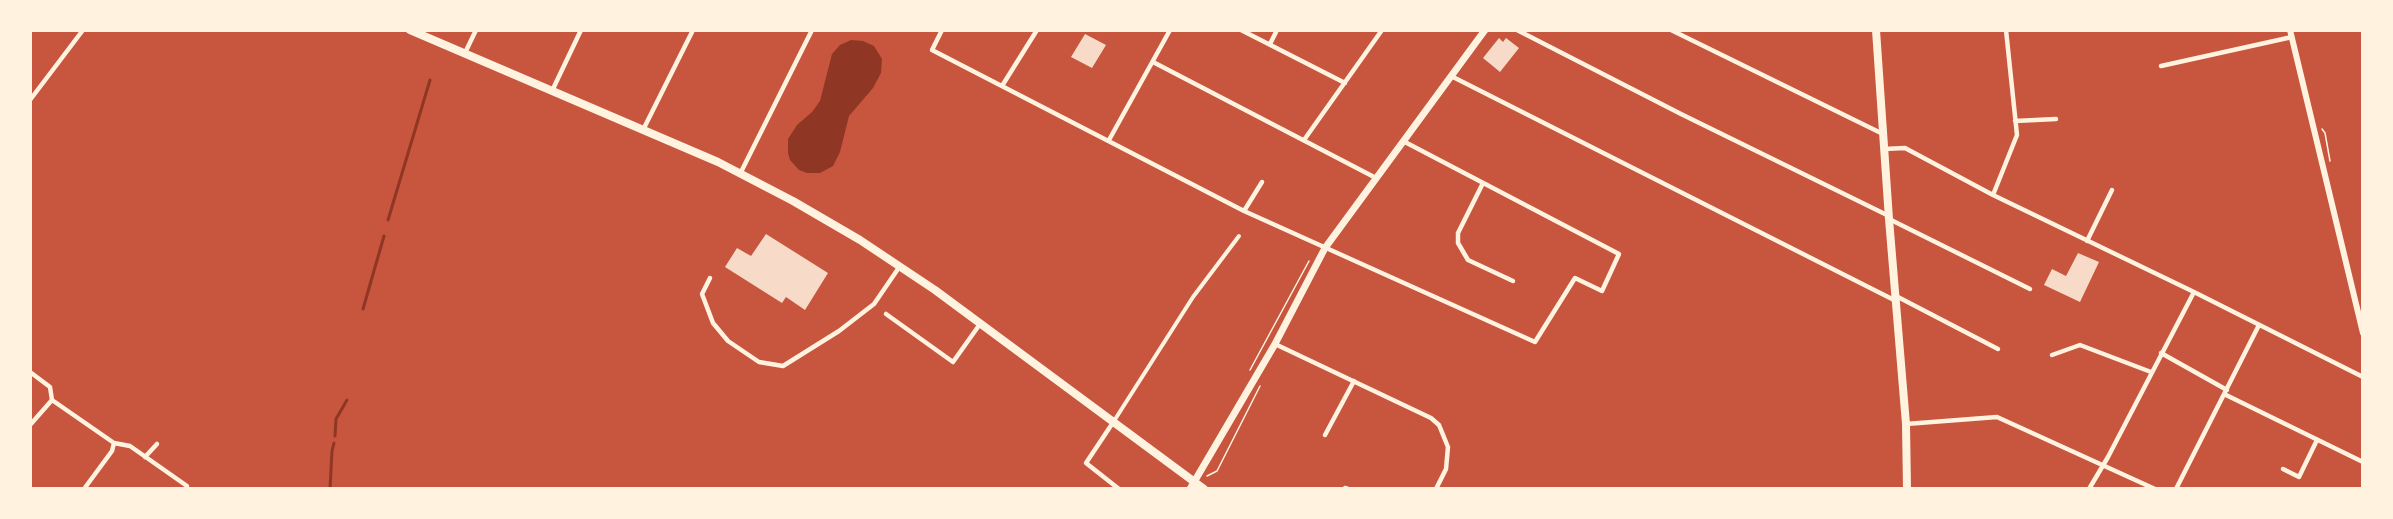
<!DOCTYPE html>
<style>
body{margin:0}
#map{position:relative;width:2393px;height:519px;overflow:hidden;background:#c8553d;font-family:Rubik,sans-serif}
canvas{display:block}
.frame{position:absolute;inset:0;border:32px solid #fff3e0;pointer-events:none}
</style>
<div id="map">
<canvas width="2393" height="519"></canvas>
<div class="frame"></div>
</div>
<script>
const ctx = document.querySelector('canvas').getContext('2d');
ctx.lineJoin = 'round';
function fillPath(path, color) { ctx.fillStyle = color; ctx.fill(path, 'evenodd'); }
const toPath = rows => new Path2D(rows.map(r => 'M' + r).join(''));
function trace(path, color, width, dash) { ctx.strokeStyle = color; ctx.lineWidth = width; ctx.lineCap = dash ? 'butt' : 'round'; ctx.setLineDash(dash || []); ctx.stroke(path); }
const water = toPath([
 [851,40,863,41,874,46,882,59,881,73,873,88,849,116,840,152,833,166,820,173,807,173,799,170,790,160,788,153,788,139,797,125,812,112,820,101,832,54,840,45]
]);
const stream = toPath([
 [388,220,430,80],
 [363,309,384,236],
 [335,436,336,419,347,400],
 [330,489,332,451,334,443]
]);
const building = toPath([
 [1085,34,1106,45,1092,68,1071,57],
 [1499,38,1503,42,1506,38,1519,48,1500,72,1483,58],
 [766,234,828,273,805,310,786,297,782,303,725,267,737,248,751,256],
 [2078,253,2099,262,2080,302,2044,285,2052,269,2066,276]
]);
const path = toPath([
 [2322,129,2325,133,2330,161],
 [1250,370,1309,261],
 [1207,476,1217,471,1260,386]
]);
const pedestrian = toPath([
 [1114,421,1193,297,1239,236]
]);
const minor = toPath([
 [942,30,932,50,1244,211,1535,342,1575,278,1602,291,1619,254,1403,141],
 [1241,30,1345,83],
 [1517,30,1681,114,1889,216],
 [1671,30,1883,134],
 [1270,44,1277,30],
 [465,53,476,30],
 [1153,62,1376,178],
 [2161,66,2292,37],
 [1451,76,1896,301],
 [1002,86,1037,30],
 [552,91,581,30],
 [30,100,83,30],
 [2015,121,2056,119],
 [643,130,693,30],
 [1109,140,1170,30],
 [1304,140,1382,30],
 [1884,149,1905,148,1993,195,2194,292,2363,377],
 [740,174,812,30],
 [1483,183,1458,233,1458,243,1468,260,1513,281],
 [1993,195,2017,135,2006,30],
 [1244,211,1262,182],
 [1889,219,2030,289],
 [2087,241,2112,190],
 [710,278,702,294,713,323,728,341,759,362,783,366,839,331,874,304,900,266],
 [1896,296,1998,349],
 [886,314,953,362,980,324],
 [1275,344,1431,418,1439,425,1448,447,1446,469,1436,489],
 [2161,353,2227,390],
 [2052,355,2080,345,2151,372],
 [30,372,50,387,52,400,114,443,112,451,84,489],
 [2224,394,2363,462],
 [1114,421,1086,463,1119,489],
 [1906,424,1997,417,2155,489],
 [30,425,52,400],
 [1325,435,1354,381],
 [114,443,130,446,187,486],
 [145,457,157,444],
 [2283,469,2299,477,2317,440],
 [1345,488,1348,489],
 [2089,489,2108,457,2194,292],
 [2176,489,2259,325]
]);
const tertiary = toPath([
 [2290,30,2363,333]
]);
const secondary = toPath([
 [1190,489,1275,344,1325,248,1485,30]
]);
const trunk = toPath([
 [410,30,718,162,793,201,860,240,935,290,1204,489],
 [1876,30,1889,219,1906,424,1907,489]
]);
fillPath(water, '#8f3625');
trace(stream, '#8f3625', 3);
fillPath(building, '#f7dbc8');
trace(path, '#fff3e0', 1.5);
trace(pedestrian, '#fff3e0', 4);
trace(minor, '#fff3e0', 4.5);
trace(tertiary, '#fff3e0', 6);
trace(secondary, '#fff3e0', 7);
trace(trunk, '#fff3e0', 8);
</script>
